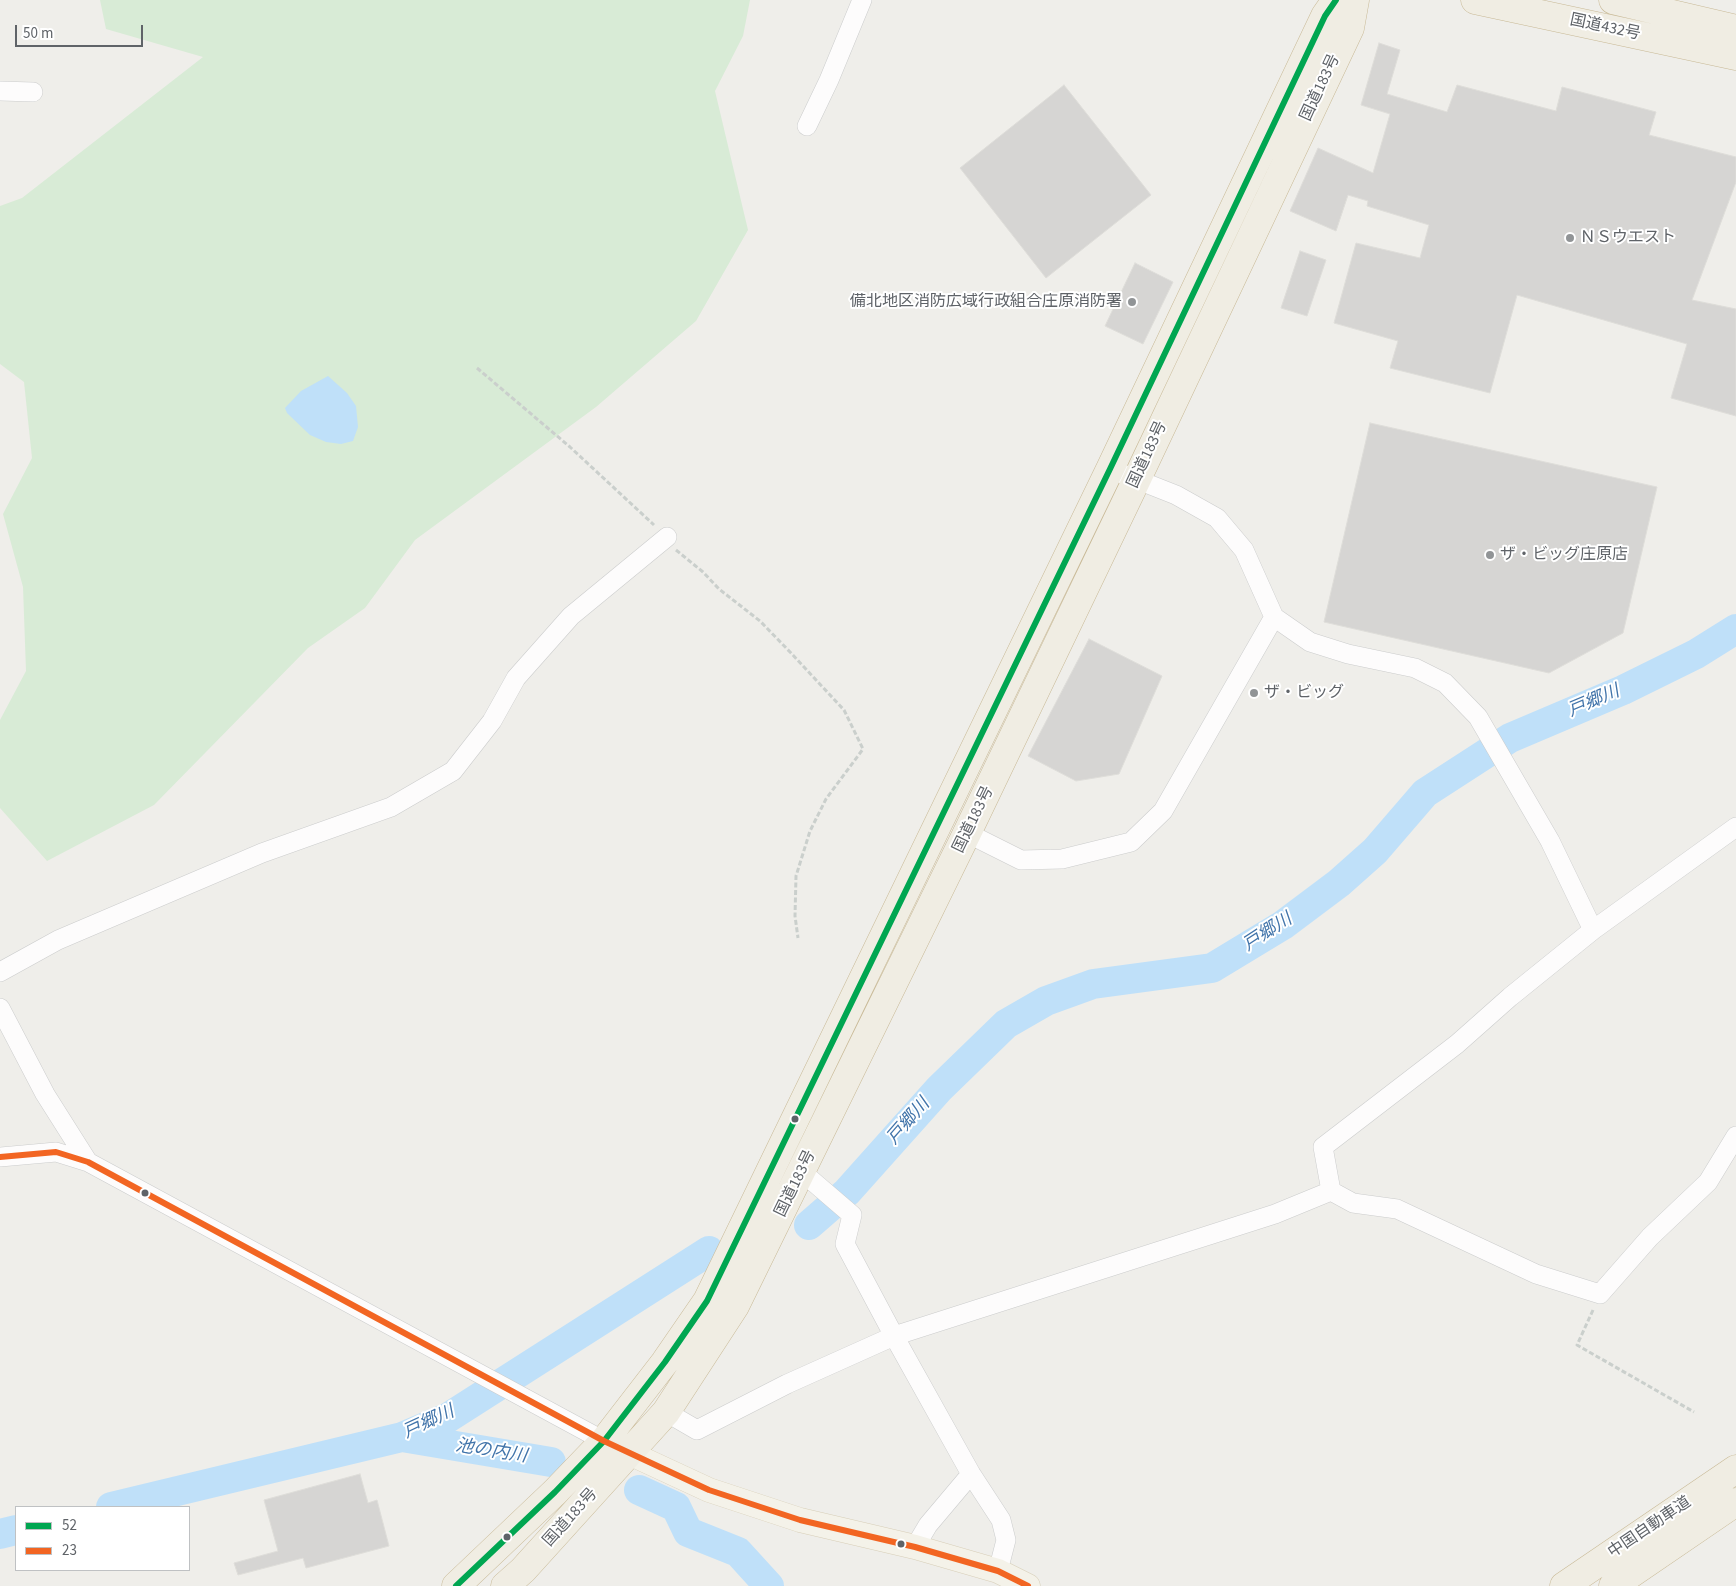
<!DOCTYPE html>
<meta charset="utf-8">
<style>
body{margin:0}
#map{position:relative;width:1736px;height:1586px;overflow:hidden;background:#efeeea;font-family:"Source Sans 3",sans-serif}
canvas{display:block}
.legend{position:absolute;left:15px;top:1506px;width:175px;height:65px;box-sizing:border-box;background:#fff;border:1px solid #bfc1c3;margin:0;padding:6px 9px;list-style:none;font-size:15px;color:#5f6368}
.legend li{display:flex;align-items:center;gap:10px;height:25px}
.legend b{width:25px;border:1px solid #bfc1c3}
.scale{position:absolute;left:15px;top:25px;width:128px;height:22px;box-sizing:border-box;border:2px solid #5f6368;border-top:0;padding-left:6px;font-size:15px;line-height:18px;white-space:nowrap;color:#5f6368;-webkit-text-stroke:4px #fff;paint-order:stroke}
</style>
<div id="map">
<canvas width="1736" height="1586"></canvas>
<ul class="legend">
<li><b style="height:6px;background:#00a651"></b>52</li>
<li><b style="height:6px;background:#f26522"></b>23</li>
</ul>
<div class="scale">50 m</div>
</div>
<script>
const ctx = document.querySelector('canvas').getContext('2d');
ctx.lineJoin = 'round';
function fillPath(path, color) { ctx.fillStyle = color; ctx.fill(path, 'evenodd'); }
const toPath = rows => new Path2D(rows.map(r => 'M' + r).join(''));
function trace(path, color, width, dash) { ctx.strokeStyle = color; ctx.lineWidth = width; ctx.lineCap = dash ? 'butt' : 'round'; ctx.setLineDash(dash || []); ctx.stroke(path); }
function write(font, color, halo, rows, align = 'center') {
  ctx.font = font + ' "Source Sans 3","Noto Sans JP",sans-serif'; ctx.lineWidth = 4; ctx.setLineDash([]); ctx.textBaseline = 'middle'; ctx.strokeStyle = halo; ctx.fillStyle = color; for (const [text, x, y, turn = 0] of rows) {
    ctx.save(); ctx.translate(x, y); ctx.rotate((+turn || 0) * Math.PI / 180); ctx.textAlign = isNaN(turn) ? turn : align; if (halo) ctx.strokeText(text, 0, 0); ctx.fillText(text, 0, 0); ctx.restore();
  }
}
const green = toPath([
 [100,0,750,0,743,36,715,91,748,230,696,321,596,407,415,540,365,608,308,648,154,805,47,861,0,808,0,720,26,671,23,587,3,514,32,458,24,382,0,364,0,206,22,198,203,57,106,29]
]);
const water = toPath([
 [328,376,347,393,356,406,358,427,353,441,341,444,326,442,310,435,287,413,285,408,301,391]
]);
const river = toPath([
 [809,1225,847,1192,939,1089,1006,1024,1046,1001,1093,984,1212,968,1283,925,1339,883,1375,851,1425,793,1510,738,1623,690,1696,654,1736,629],
 [402,1437,551,1462],
 [639,1490,676,1507,688,1532,738,1552,769,1586],
 [111,1507,402,1437,449,1417,709,1251],
 [0,1534,16,1530]
]);
const building = toPath([
 [1379,43,1400,50,1387,94,1447,112,1457,85,1556,111,1562,87,1656,112,1649,135,1736,157,1736,182,1692,300,1736,309,1736,416,1671,398,1687,344,1517,295,1490,393,1390,368,1398,341,1334,323,1356,243,1420,258,1429,225,1367,206,1368,201,1348,195,1336,231,1290,211,1318,148,1373,173,1390,114,1361,105,1379,43],
 [1064,85,1151,195,1046,278,960,168,1064,85],
 [1300,251,1326,260,1307,316,1281,308,1300,251],
 [1135,263,1173,282,1143,344,1105,326,1135,263],
 [1370,423,1657,487,1623,633,1549,673,1324,622,1370,423],
 [1089,639,1162,676,1119,774,1076,781,1028,756,1089,639],
 [360,1474,368,1503,377,1500,389,1546,306,1568,303,1558,238,1575,234,1563,278,1551,264,1500,360,1474]
]);
const path = toPath([
 [477,368,570,447,654,525],
 [676,550,703,572,719,589,760,621,791,653,844,710,863,749,826,799,810,831,796,876,795,916,798,938],
 [1593,1310,1577,1345,1694,1412]
]);
const minor = toPath([
 [0,91,33,92],
 [807,126,829,80,862,0],
 [1110,469,1176,495,1217,518,1244,550,1274,617,1310,642,1348,654,1415,668,1445,683,1478,717,1550,841,1593,930],
 [967,833,1021,860,1062,859,1131,842,1163,811,1274,617],
 [0,972,58,940,262,853,391,807,453,771,492,721,516,678,571,616,667,537],
 [0,1008,45,1094,88,1162],
 [0,1157,56,1152,88,1162,604,1441],
 [802,1172,852,1215,845,1244,894,1336,971,1474,1001,1520,1006,1540,998,1571],
 [1331,1191,1323,1147,1457,1044,1510,997,1593,930,1736,827],
 [1331,1191,1353,1203,1397,1209,1536,1274,1600,1294,1650,1237,1708,1182,1736,1136],
 [666,1412,697,1430,787,1384,894,1336,1275,1214,1331,1191],
 [915,1547,928,1525,971,1474]
]);
const major = toPath([
 [612,1445,709,1490,800,1520,915,1547,998,1571,1028,1586]
]);
const highway = toPath([
 [1475,0,1736,56],
 [1613,0,1736,29],
 [456,1586,555,1492,604,1441,665,1362,707,1301,1110,469,1325,16,1336,0],
 [505,1586,523,1570,666,1412,735,1306,967,833,1136,481,1350,28,1355,0],
 [1564,1586,1736,1469],
 [1613,1586,1736,1502]
]);
const bus1 = toPath([
 [456,1586,555,1492,604,1441,665,1362,707,1301,1110,469,1325,16,1336,0]
]);
const bus2 = toPath([
 [0,1157,56,1152,88,1162,604,1441,709,1490,800,1520,915,1547,998,1571,1028,1586]
]);
const markers = [
 [1570,238,5,"#919496"],
 [1132,302,5,"#919496"],
 [1490,555,5,"#919496"],
 [1254,693,5,"#919496"],
 [795,1119,4.5,"#5f6368"],
 [145,1193,4.5,"#5f6368"],
 [507,1537,4.5,"#5f6368"],
 [901,1544,4.5,"#5f6368"]
];
const streetNames = [
 ["国道432号",1605,28,12],
 ["国道183号",1321,88,-65],
 ["国道183号",1148,455,-65],
 ["国道183号",974,820,-64],
 ["国道183号",796,1184,-64],
 ["国道183号",571,1518,-48],
 ["中国自動車道",1650,1528,-34]
];
const poiNames = [
 ["ＮＳウエスト",1580,238],
 ["備北地区消防広域行政組合庄原消防署",1122,302,"right"],
 ["ザ・ビッグ庄原店",1500,555],
 ["ザ・ビッグ",1264,693]
];
const waterNames = [
 ["戸郷川",1594,702,-23],
 ["戸郷川",1268,933,-33],
 ["戸郷川",909,1122,-49],
 ["戸郷川",429,1423,-25],
 ["池の内川",491,1452,9]
];
fillPath(green, '#d8ebd6');
fillPath(water, '#bfe0f9');
trace(river, '#bfe0f9', 30);
fillPath(building, '#d6d5d3');
trace(building, '#deddd9', 1);
trace(minor, '#cbcccc', 20);
trace(major, '#d7ceb8', 25);
trace(highway, '#c8b996', 29);
trace(path, '#cacfcc', 3, [5, 2.5]);
trace(minor, '#fdfcfc', 19);
trace(major, '#f4f2e9', 24);
trace(highway, '#f0ede3', 28);
trace(bus1, '#00a651', 6);
trace(bus2, '#f26522', 6);
for (const [x, y, r, color] of markers) { const dot = new Path2D(); dot.arc(x, y, r, 0, 2 * Math.PI); ctx.fillStyle = color; ctx.fill(dot); trace(dot, '#fff', 2); }
write('16px', '#5f6368', '#fff', streetNames);
write('16px', '#5f6368', '#fff', poiNames, 'left');
write('italic 18px', '#4174aa', '#fff', waterNames);
</script>
